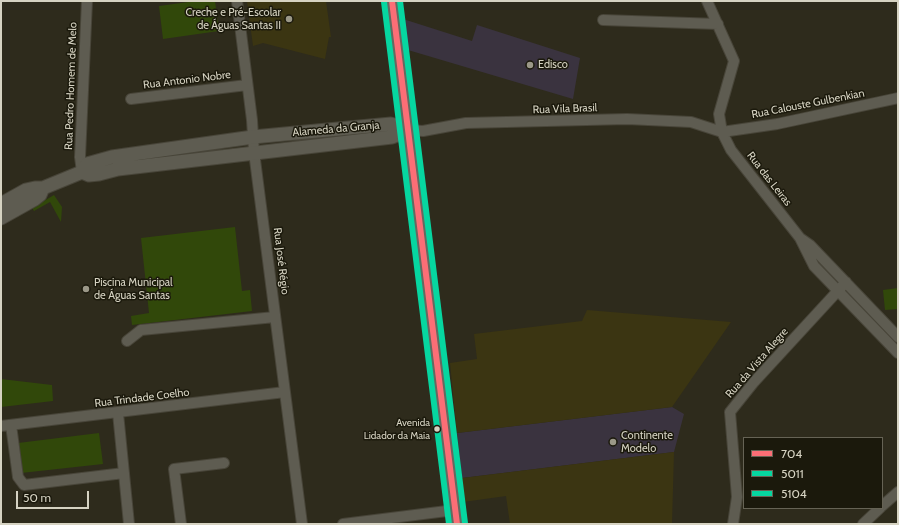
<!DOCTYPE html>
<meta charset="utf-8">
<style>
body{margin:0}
#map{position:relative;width:899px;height:525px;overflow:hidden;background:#2e2b1c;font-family:Cabin,sans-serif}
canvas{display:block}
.frame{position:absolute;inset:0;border:2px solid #d6d3c2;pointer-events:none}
.legend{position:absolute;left:743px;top:437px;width:140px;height:72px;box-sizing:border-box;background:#1b190c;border:1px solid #666355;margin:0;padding:5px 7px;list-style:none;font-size:12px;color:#d6d3c2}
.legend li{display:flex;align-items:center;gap:8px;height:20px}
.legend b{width:20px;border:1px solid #666355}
.scale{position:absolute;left:16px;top:491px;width:73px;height:18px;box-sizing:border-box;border:2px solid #d6d3c2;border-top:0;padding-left:5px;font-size:12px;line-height:14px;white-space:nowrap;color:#d6d3c2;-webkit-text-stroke:3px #1b190c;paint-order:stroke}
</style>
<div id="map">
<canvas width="899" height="525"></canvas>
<div class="frame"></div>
<ul class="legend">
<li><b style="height:5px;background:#fb6e76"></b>704</li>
<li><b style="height:5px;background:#06d6a0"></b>5011</li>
<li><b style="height:5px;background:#06d6a0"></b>5104</li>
</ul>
<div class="scale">50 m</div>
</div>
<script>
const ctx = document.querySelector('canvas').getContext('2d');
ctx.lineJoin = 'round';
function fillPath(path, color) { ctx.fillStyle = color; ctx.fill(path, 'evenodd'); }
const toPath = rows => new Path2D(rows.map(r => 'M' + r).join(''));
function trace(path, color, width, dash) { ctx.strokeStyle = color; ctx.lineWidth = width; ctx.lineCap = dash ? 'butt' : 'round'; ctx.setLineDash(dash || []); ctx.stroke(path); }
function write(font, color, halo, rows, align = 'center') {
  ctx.font = font + ' Cabin,sans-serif'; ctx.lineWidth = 3; ctx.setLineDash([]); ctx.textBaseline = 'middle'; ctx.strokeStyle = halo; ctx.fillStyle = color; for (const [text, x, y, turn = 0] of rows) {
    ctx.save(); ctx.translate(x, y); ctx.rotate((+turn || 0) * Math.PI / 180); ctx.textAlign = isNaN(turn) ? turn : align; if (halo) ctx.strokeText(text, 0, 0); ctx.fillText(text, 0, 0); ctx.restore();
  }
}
const commercial = toPath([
 [403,19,472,41,477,25,580,58,573,99,408,50],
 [672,407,684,414,674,452,462,478,457,433]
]);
const built = toPath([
 [247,1,326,1,331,37,329,37,325,59,263,43,253,46],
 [587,310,731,322,672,407,457,433,450,363,477,359,474,334,582,321],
 [674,452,672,524,510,524,506,496,463,502,462,478]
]);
const green = toPath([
 [196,1,215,1,219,31,163,39,159,6],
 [54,195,62,207,61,222,50,202,34,211,32,208],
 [235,227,242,291,250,290,252,311,132,325,131,316,149,313,141,238],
 [898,288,898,309,885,310,883,290],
 [1,379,52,385,53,401,1,407],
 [99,433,103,464,21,473,18,443]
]);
const minor = toPath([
 [237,1,252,120,254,152,302,524],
 [707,1,734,61,719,114,722,132,731,150,800,238,810,245,898,337],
 [603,20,718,24],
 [131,99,247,85],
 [409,130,423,131,466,123,627,119,691,122,722,132,777,124,898,98],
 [82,172,80,157,87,1],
 [800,238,814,266,898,353],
 [127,341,141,330,275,317],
 [118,413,129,524],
 [11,425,18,477,24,485,124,473],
 [1,426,285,392],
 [882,506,898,492],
 [181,524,174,469,224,463],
 [343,524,455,510],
 [733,524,737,497,730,412,754,382,846,282],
 [863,524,880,508]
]);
const tertiary = toPath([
 [82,172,89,175,99,174,118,169,392,137,409,130],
 [1,204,26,190,35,188,43,188,82,172,87,164,112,157,253,137,391,124,409,130],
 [1,218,35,199,40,195,43,188]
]);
const primary = toPath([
 [392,1,457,524]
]);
const bus1 = toPath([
 [392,1,457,524]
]);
const bus2 = toPath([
 [384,2,449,524]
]);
const bus3 = toPath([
 [400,1,465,523]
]);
const markers = [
 [289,19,4,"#9b9888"],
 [530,65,4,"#9b9888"],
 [86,289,4,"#9b9888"],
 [437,429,3.5,"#d6d3c2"],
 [613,442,4,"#9b9888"]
];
const busNames = [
 ["Avenida",430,423],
 ["Lidador da Maia",430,436]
];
const poiNames = [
 ["Creche e Pré-Escolar",281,13,"right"],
 ["de Águas Santas II",281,26,"right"],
 ["Edisco",538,65],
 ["Piscina Municipal",94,283],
 ["de Águas Santas",94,296],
 ["Continente",621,436],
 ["Modelo",621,449]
];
const streetNames = [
 ["Rua Antonio Nobre",187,80,-7],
 ["Rua Pedro Homem de Melo",71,86,-88],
 ["Rua Calouste Gulbenkian",808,104,-11],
 ["Rua Vila Brasil",565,109,-2],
 ["Alameda da Granja",336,129,-5],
 ["Rua das Leiras",769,179,52],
 ["Rua José Régio",281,261,83],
 ["Rua da Vista Alegre",757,363,-49],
 ["Rua Trindade Coelho",142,398,-7]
];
fillPath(commercial, '#3a333f');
fillPath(built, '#3b3512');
fillPath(green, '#31480a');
trace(minor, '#484539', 12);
trace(tertiary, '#484539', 15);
trace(primary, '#484539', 18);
trace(minor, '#5e5c51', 10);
trace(tertiary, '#5e5c51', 13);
trace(primary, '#646960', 16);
trace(bus1, '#fb6e76', 6);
trace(bus2, '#06d6a0', 6);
trace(bus3, '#06d6a0', 6);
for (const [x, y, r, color] of markers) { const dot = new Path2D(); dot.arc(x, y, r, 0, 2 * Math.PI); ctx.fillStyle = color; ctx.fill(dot); trace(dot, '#1b190c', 1.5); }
write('10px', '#d6d3c2', '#1b190c', busNames, 'right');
write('11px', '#d6d3c2', '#1b190c', poiNames, 'left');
write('11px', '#d6d3c2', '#1b190c', streetNames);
</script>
